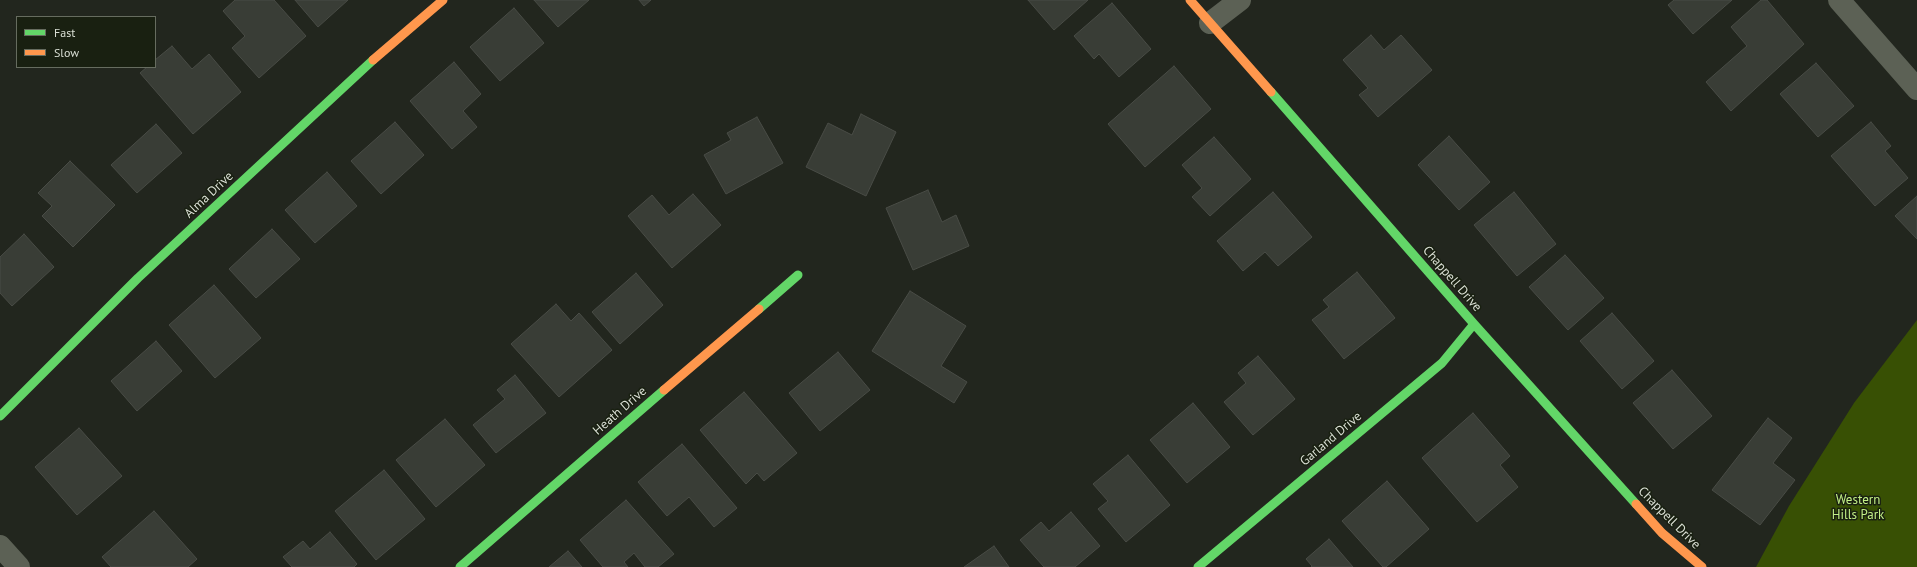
<!DOCTYPE html>
<style>
body{margin:0}
#map{position:relative;width:1917px;height:567px;overflow:hidden;background:#22261e;font-family:"PT Sans",sans-serif}
canvas{display:block}
.legend{position:absolute;left:16px;top:16px;width:140px;height:52px;box-sizing:border-box;background:#192011;border:1px solid #666c5f;margin:0;padding:5px 7px;list-style:none;font-size:12px;color:#dadfd5}
.legend li{display:flex;align-items:center;gap:8px;height:20px}
.legend b{width:20px;border:1px solid #666c5f}
</style>
<div id="map">
<canvas width="1917" height="567"></canvas>
<ul class="legend">
<li><b style="height:5px;background:#63d668"></b>Fast</li>
<li><b style="height:5px;background:#ff974d"></b>Slow</li>
</ul>
</div>
<script>
const ctx = document.querySelector('canvas').getContext('2d');
ctx.lineJoin = 'round';
function fillPath(path, color) { ctx.fillStyle = color; ctx.fill(path, 'evenodd'); }
const toPath = rows => new Path2D(rows.map(r => 'M' + r).join(''));
function trace(path, color, width, dash) { ctx.strokeStyle = color; ctx.lineWidth = width; ctx.lineCap = dash ? 'butt' : 'round'; ctx.setLineDash(dash || []); ctx.stroke(path); }
function write(font, color, halo, rows, align = 'center') {
  ctx.font = font + ' "PT Sans",sans-serif'; ctx.lineWidth = 3; ctx.setLineDash([]); ctx.textBaseline = 'middle'; ctx.strokeStyle = halo; ctx.fillStyle = color; for (const [text, x, y, turn = 0] of rows) {
    ctx.save(); ctx.translate(x, y); ctx.rotate((+turn || 0) * Math.PI / 180); ctx.textAlign = isNaN(turn) ? turn : align; if (halo) ctx.strokeText(text, 0, 0); ctx.fillText(text, 0, 0); ctx.restore();
  }
}
const green = toPath([
 [1917,320,1917,567,1756,567,1789,506,1854,403]
]);
const building = toPath([
 [235,0,274,0,306,36,259,78,232,48,245,36,223,11,235,0],
 [295,0,348,0,318,27,295,0],
 [534,0,589,0,558,27,534,0],
 [639,0,651,0,644,6,639,0],
 [1028,0,1088,0,1054,30,1028,0],
 [1674,0,1732,0,1693,34,1668,5,1674,0],
 [1761,0,1767,0,1804,44,1731,111,1706,82,1747,46,1731,27,1761,0],
 [1112,3,1151,49,1119,77,1099,54,1094,59,1074,36,1112,3],
 [514,8,544,43,500,81,470,47,514,8],
 [1371,35,1384,50,1401,35,1432,70,1378,117,1359,95,1368,88,1343,60,1371,35],
 [172,46,192,69,209,54,241,92,193,134,140,73,147,67,155,67,155,60,172,46],
 [454,62,481,94,463,111,477,127,452,149,410,101,454,62],
 [1816,63,1854,106,1818,137,1780,94,1816,63],
 [1174,66,1211,109,1145,167,1108,124,1174,66],
 [861,114,896,132,866,196,806,167,828,123,852,135,861,114],
 [757,117,783,163,726,194,704,155,731,140,727,133,757,117],
 [395,122,424,155,381,194,351,161,395,122],
 [1871,122,1891,146,1885,151,1908,178,1875,206,1831,156,1871,122],
 [156,124,182,153,137,193,111,165,156,124],
 [1449,136,1490,182,1459,210,1418,165,1449,136],
 [1214,137,1251,179,1210,216,1192,197,1202,188,1182,165,1214,137],
 [70,161,115,205,73,247,42,216,52,206,38,193,70,161],
 [327,172,357,206,315,243,285,210,327,172],
 [928,190,942,222,956,215,969,246,913,270,886,208,928,190],
 [1273,192,1312,237,1278,266,1265,252,1243,271,1217,241,1273,192],
 [1514,192,1556,244,1517,276,1474,225,1514,192],
 [693,194,721,225,672,268,628,216,652,195,669,215,693,194],
 [1917,196,1917,239,1895,216,1917,196],
 [272,229,300,259,256,298,229,269,272,229],
 [24,234,54,267,12,306,0,293,0,257,24,234],
 [1565,255,1604,298,1568,330,1529,287,1565,255],
 [1357,272,1395,318,1344,359,1312,320,1329,307,1323,300,1357,272],
 [636,273,663,305,620,344,592,312,636,273],
 [214,285,261,338,215,378,169,325,214,285],
 [910,291,966,326,941,366,967,382,954,403,872,351,910,291],
 [556,304,571,321,579,313,612,350,559,397,511,344,556,304],
 [1612,313,1654,361,1622,389,1580,341,1612,313],
 [156,341,182,371,137,411,111,381,156,341],
 [838,352,870,390,820,431,789,393,838,352],
 [1258,356,1295,399,1253,435,1224,402,1246,383,1238,373,1258,356],
 [1672,370,1712,416,1673,449,1633,403,1672,370],
 [515,375,546,413,496,453,473,425,505,399,497,390,515,375],
 [744,392,797,453,764,481,757,473,746,484,700,430,744,392],
 [1193,403,1230,447,1187,483,1150,440,1193,403],
 [1473,413,1510,456,1500,465,1518,487,1477,522,1422,458,1473,413],
 [1768,418,1792,438,1773,463,1795,480,1760,525,1712,490,1768,418],
 [445,419,485,465,436,507,396,460,445,419],
 [79,428,122,476,77,515,35,467,79,428],
 [682,444,737,508,714,527,689,497,667,516,638,482,682,444],
 [1128,455,1170,505,1126,542,1098,509,1108,501,1093,484,1128,455],
 [384,470,425,519,376,560,335,511,384,470],
 [1387,481,1429,529,1386,567,1383,567,1342,521,1387,481],
 [626,500,674,554,658,567,645,567,634,553,624,562,628,567,603,567,580,540,626,500],
 [154,511,197,559,188,567,111,567,102,557,154,511],
 [1071,512,1100,546,1075,567,1044,567,1020,540,1041,522,1049,531,1071,512],
 [330,532,357,564,354,567,292,567,283,557,303,541,310,549,330,532],
 [1329,539,1353,567,1311,567,1312,566,1306,559,1329,539],
 [994,546,1009,567,964,567,994,546],
 [568,551,582,567,549,567,568,551]
]);
const street = toPath([
 [1839,0,1917,89],
 [1210,23,1240,0],
 [0,546,19,567]
]);
const fast = toPath([
 [1271,92,1474,324,1636,504],
 [759,309,798,275],
 [0,416,138,278,373,60],
 [460,567,664,390],
 [1198,567,1442,363,1474,324]
]);
const slow = toPath([
 [1190,0,1271,92],
 [373,60,443,0],
 [664,390,759,309],
 [1636,504,1662,533,1702,567]
]);
const streetNames = [
 ["Alma Drive",209,195,-43],
 ["Chappell Drive",1452,279,49],
 ["Heath Drive",620,411,-41],
 ["Garland Drive",1331,439,-40],
 ["Chappell Drive",1669,518,45]
];
const parkNames = [
 ["Western",1858,500],
 ["Hills Park",1858,515]
];
fillPath(green, '#385004');
fillPath(building, '#393d36');
trace(building, '#494c46', 1);
trace(street, '#5c6155', 22);
trace(fast, '#63d668', 9);
trace(slow, '#ff974d', 9);
write('13px', '#dadfd5', '#192011', streetNames);
write('13px', '#c2ef86', '#192011', parkNames);
</script>
